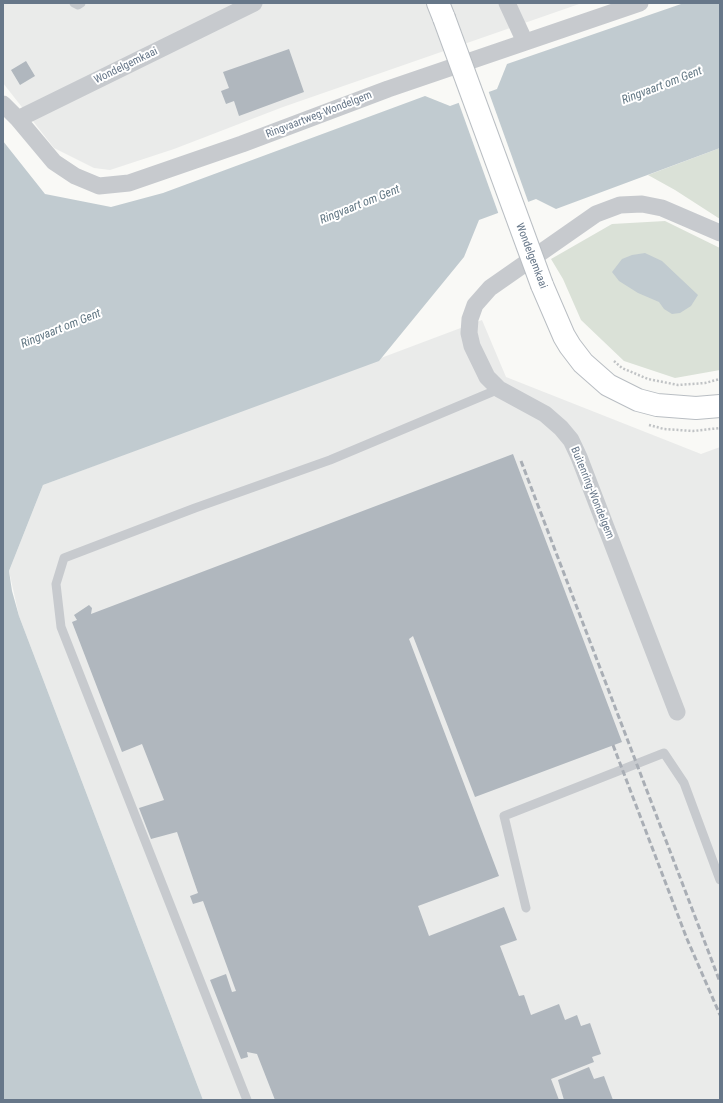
<!DOCTYPE html>
<style>
body{margin:0}
#map{position:relative;width:723px;height:1103px;overflow:hidden;background:#f9f9f6;font-family:"Roboto Condensed",sans-serif}
canvas{display:block}
.frame{position:absolute;inset:0;border:4px solid #677789;pointer-events:none}
</style>
<div id="map">
<canvas width="723" height="1103"></canvas>
<div class="frame"></div>
</div>
<script>
const ctx = document.querySelector('canvas').getContext('2d');
ctx.lineJoin = 'round';
function fillPath(path, color) { ctx.fillStyle = color; ctx.fill(path, 'evenodd'); }
const toPath = rows => new Path2D(rows.map(r => 'M' + r).join(''));
function trace(path, color, width, dash) { ctx.strokeStyle = color; ctx.lineWidth = width; ctx.lineCap = dash ? 'butt' : 'round'; ctx.setLineDash(dash || []); ctx.stroke(path); }
function write(font, color, halo, rows, align = 'center') {
  ctx.font = font + ' "Roboto Condensed",sans-serif'; ctx.lineWidth = 4; ctx.setLineDash([]); ctx.textBaseline = 'middle'; ctx.strokeStyle = halo; ctx.fillStyle = color; for (const [text, x, y, turn = 0] of rows) {
    ctx.save(); ctx.translate(x, y); ctx.rotate((+turn || 0) * Math.PI / 180); ctx.textAlign = isNaN(turn) ? turn : align; if (halo) ctx.strokeText(text, 0, 0); ctx.fillText(text, 0, 0); ctx.restore();
  }
}
const built = toPath([
 [3,3,582,3,283,107,174,149,110,170,94,168,54,148,3,83],
 [482,320,506,377,701,454,720,447,720,1100,203,1100,19,616,9,571,43,485]
]);
const green = toPath([
 [720,148,720,219,675,190,648,175],
 [665,221,720,248,720,370,675,378,624,361,581,320,563,279,551,259,612,224]
]);
const water = toPath([
 [684,3,720,3,720,148,556,209,536,199,479,220,464,257,379,361,43,485,9,571,12,591,19,616,203,1100,3,1100,3,141,45,194,111,207,163,193,425,96,450,106,497,89,507,64],
 [645,253,662,261,698,295,691,306,680,313,672,314,664,309,659,302,638,293,619,281,612,272,622,259,632,255]
]);
const pier = toPath([
 [488,90,529,204,499,215,458,101]
]);
const building = toPath([
 [289,49,304,92,239,116,234,101,226,104,221,91,229,88,223,72],
 [26,61,35,76,20,85,11,70],
 [513,454,622,742,475,797,413,636,409,639,499,876,418,906,429,936,504,907,517,940,500,946,519,996,524,995,531,1015,559,1004,565,1020,577,1015,581,1026,590,1023,601,1054,592,1057,594,1062,551,1079,559,1100,275,1100,257,1054,247,1052,248,1057,241,1059,210,980,226,974,232,992,236,991,203,901,193,904,190,896,198,893,177,832,151,839,139,808,164,800,142,744,122,752,72,622,77,620,74,615,89,605,92,608,91,614],
 [589,1067,594,1079,604,1076,613,1100,564,1100,558,1080]
]);
const path = toPath([
 [614,361,622,368,648,379,678,385,705,383,720,379],
 [649,425,664,429,693,431,720,428]
]);
const lane = toPath([
 [74,3,78,5,81,3],
 [526,908,504,816,664,753,684,783,720,880],
 [247,1100,61,627,56,584,64,558,195,508,330,460,499,389]
]);
const street = toPath([
 [507,3,525,42],
 [3,104,18,119,54,162,75,176,99,186,129,183,242,144,388,89,640,3],
 [18,119,254,3],
 [677,712,579,457,571,440,561,428,545,414,499,389,487,377,472,346,469,333,470,319,475,305,490,288,596,214,620,205,642,204,662,208,720,233]
]);
const secondary = toPath([
 [438,3,444,18],
 [542,285,564,336,570,346,583,363,608,385,638,400,657,405,696,408,720,406]
]);
const rail = toPath([
 [521,461,720,982],
 [613,745,687,939,720,1015]
]);
const secondaryBridge = toPath([
 [444,18,542,285]
]);
const streetNames = [
 ["Wondelgemkaai",126,66,-26],
 ["Ringvaartweg-Wondelgem",319,115,-21],
 ["Wondelgemkaai",531,256,69],
 ["Buitenring-Wondelgem",592,493,68]
];
const waterNames = [
 ["Ringvaart om Gent",662,86,-21],
 ["Ringvaart om Gent",360,205,-22],
 ["Ringvaart om Gent",61,329,-22]
];
fillPath(built, '#eaebea');
fillPath(green, '#dae1d7');
fillPath(water, '#c1cbd0');
fillPath(pier, '#f9f9f6');
fillPath(building, '#b0b7be');
trace(secondary, '#b9bec3', 24);
trace(path, '#c0c3c5', 2.5, [2, 2]);
trace(lane, '#c7cace', 9);
trace(street, '#c7cace', 17);
trace(secondary, '#fff', 22);
trace(rail, '#a9aeb5', 3, [6, 3]);
trace(secondaryBridge, '#b9bec3', 24, []);
trace(secondaryBridge, '#fff', 22);
write('11px', '#677789', '#fff', streetNames);
write('italic 12px', '#637884', '#fff', waterNames);
</script>
